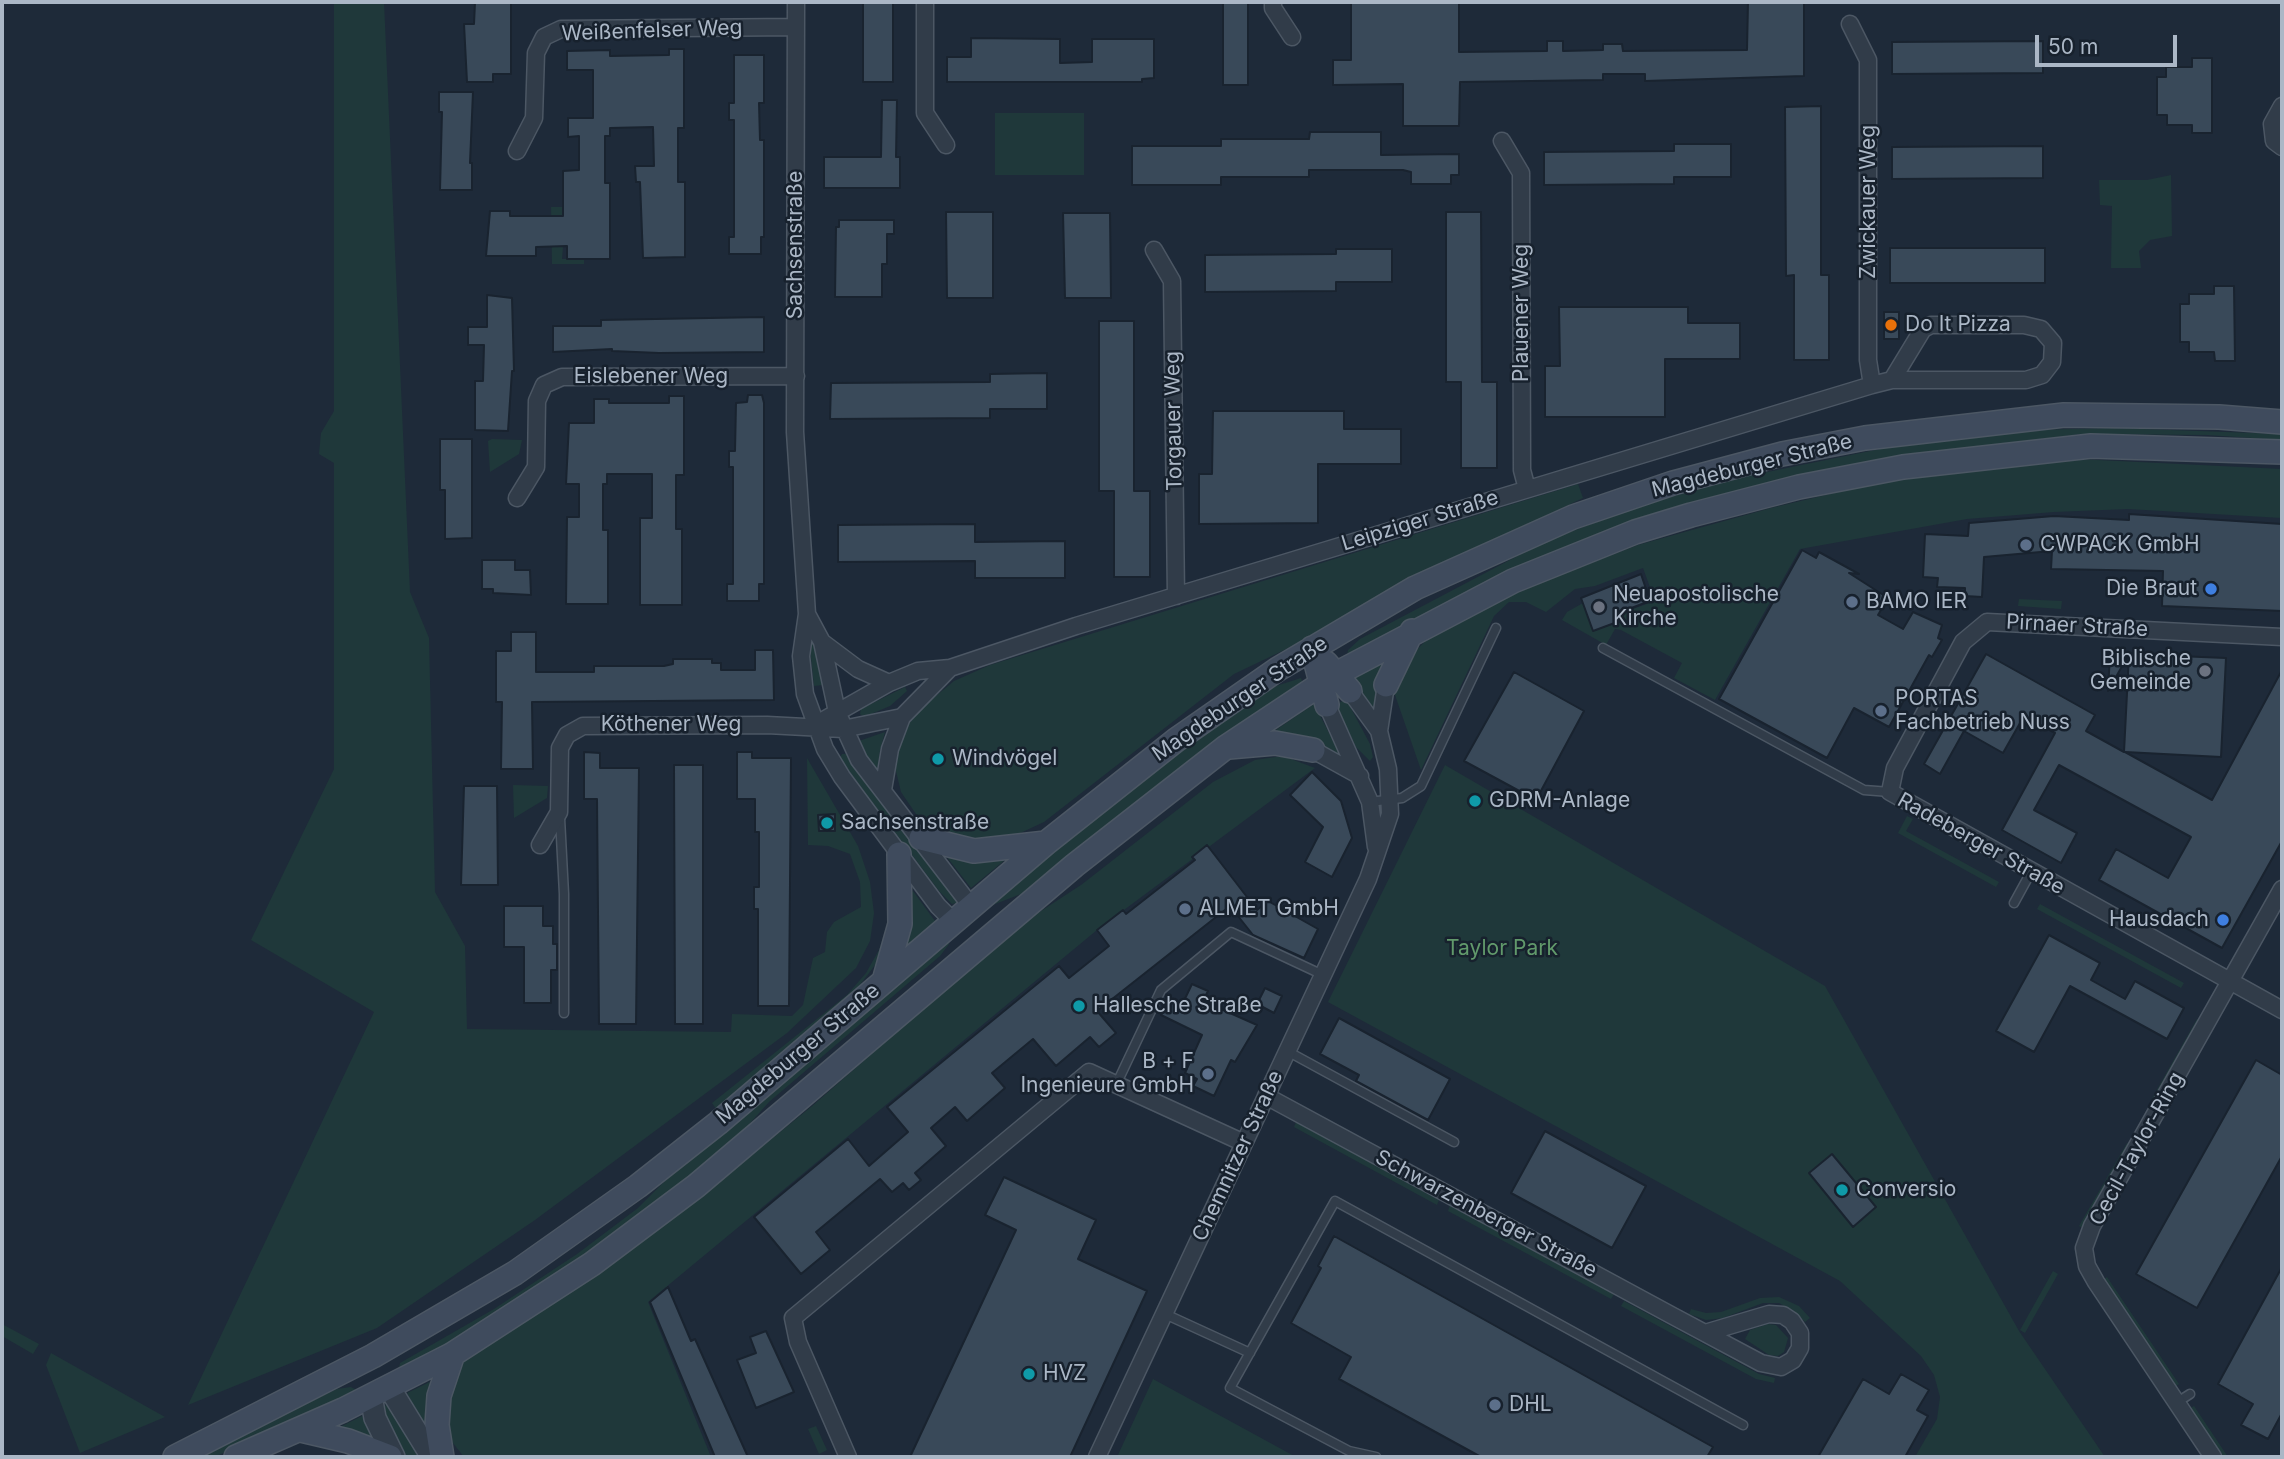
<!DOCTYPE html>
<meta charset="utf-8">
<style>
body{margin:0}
#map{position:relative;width:2284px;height:1459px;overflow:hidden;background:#1e2a39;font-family:Inter,sans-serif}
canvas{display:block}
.frame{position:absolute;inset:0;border:4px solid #abb7c6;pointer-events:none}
.scale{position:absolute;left:2035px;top:35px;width:142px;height:32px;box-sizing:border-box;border:4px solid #abb7c6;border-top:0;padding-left:9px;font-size:21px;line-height:24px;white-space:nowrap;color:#abb7c6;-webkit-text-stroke:5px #17212d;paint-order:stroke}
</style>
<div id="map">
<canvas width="2284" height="1459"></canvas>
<div class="frame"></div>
<div class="scale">50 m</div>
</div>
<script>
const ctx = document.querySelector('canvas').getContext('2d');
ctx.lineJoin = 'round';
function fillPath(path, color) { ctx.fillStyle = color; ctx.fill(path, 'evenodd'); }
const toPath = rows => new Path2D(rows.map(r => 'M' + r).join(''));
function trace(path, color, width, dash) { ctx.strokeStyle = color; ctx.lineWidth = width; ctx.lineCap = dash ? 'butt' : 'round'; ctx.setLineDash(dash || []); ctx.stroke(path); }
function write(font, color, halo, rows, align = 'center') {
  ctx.font = font + ' Inter,sans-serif'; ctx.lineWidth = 5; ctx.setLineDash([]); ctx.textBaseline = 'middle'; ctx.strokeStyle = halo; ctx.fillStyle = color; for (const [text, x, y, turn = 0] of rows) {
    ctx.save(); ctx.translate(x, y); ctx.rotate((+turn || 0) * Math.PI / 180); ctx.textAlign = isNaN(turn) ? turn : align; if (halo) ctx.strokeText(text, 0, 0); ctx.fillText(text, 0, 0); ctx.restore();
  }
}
const green = toPath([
 [334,2,384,2,410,592,429,638,435,892,465,946,467,1029,731,1032,732,1014,792,1016,803,1005,813,958,825,952,827,932,834,922,861,907,860,882,850,854,828,846,808,845,807,758,858,846,870,882,874,913,870,941,856,968,787,1033,535,1220,377,1328,188,1405,374,1012,251,940,334,769,334,463,319,454,321,433,334,411],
 [995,113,1084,113,1084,175,995,175],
 [2171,175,2172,236,2150,240,2139,251,2141,268,2111,268,2112,206,2100,205,2099,180,2147,180],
 [551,207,562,207,562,221,585,247,563,247,562,259,584,259,584,264,552,264],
 [2115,428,2282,434,2282,440,2207,435,2080,434,1921,455,1489,582,1347,657,1348,650,1360,639,1544,542,1636,507,1733,479,1919,441,2030,430],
 [492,439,522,440,519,454,490,472,488,441],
 [2077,459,2282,469,2282,518,2128,509,2054,512,1967,519,1800,549,1715,700,1674,678,1682,663,1621,630,1615,629,1606,645,1562,620,1567,612,1583,603,1594,631,1621,621,1619,614,1655,601,1643,568,1595,586,1575,589,1546,612,1526,602,1509,602,1494,616,1421,770,1395,695,1398,678,1411,655,1438,629,1546,580,1638,545,1771,508,1906,476],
 [1578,484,1583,498,1379,596,1299,643,1234,674,1044,822,1016,835,966,841,940,834,918,817,901,792,895,767,899,743,909,723,925,705,954,681,990,665],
 [2019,599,2062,601,2061,609,2018,606],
 [812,629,823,685,814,686,808,630],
 [1390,658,1375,719,1354,678],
 [1301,678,1303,683,1168,778,1021,894,990,906,989,903,1122,794,1239,707,1276,686],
 [905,687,907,691,890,706,864,717,860,714,861,709],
 [1346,699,1370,744,1373,757,1370,761,1356,747,1340,714,1337,704],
 [1314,704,1340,754,1307,738,1267,736],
 [885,732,880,751,877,771,856,742],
 [842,754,846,754,957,899,956,903,952,904,939,891,852,775,840,758],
 [1283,756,1315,768,1097,930,648,1302,711,1457,464,1457,449,1438,445,1417,454,1374,466,1359,581,1285,701,1196,811,1107,1018,926,1081,885,1213,782,1255,760],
 [1445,765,1825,986,2019,1331,2105,1457,1915,1457,1937,1419,1940,1397,1934,1375,1921,1356,1840,1281,1328,1002],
 [513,785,548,786,547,798,514,818],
 [1907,816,1913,819,1906,831,1999,882,1996,887,1898,833],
 [943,852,1011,855,971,888],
 [913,891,935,921,907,945,904,940,907,895],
 [2040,904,2184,983,2181,988,2037,909],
 [887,929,885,952,850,998,717,1110,712,1103,847,995,866,973,879,950],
 [948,940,949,944,940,956,769,1102,726,1150,614,1237,481,1326,404,1370,399,1368,400,1363,494,1309,577,1254,638,1208,677,1169,804,1065],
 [2197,1019,2202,1022,2155,1105,2150,1102],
 [1296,1122,1439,1200,1437,1205,1294,1127],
 [2127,1143,2132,1146,2085,1229,2079,1226],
 [1450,1205,1614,1294,1611,1299,1448,1211],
 [2053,1271,2058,1274,2025,1333,2020,1330],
 [2107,1277,2179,1384,2174,1387,2103,1280],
 [1779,1297,1799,1306,1810,1318,1805,1322,1794,1311,1779,1303,1763,1303,1723,1318,1706,1320,1689,1314,1691,1309,1706,1313,1721,1312,1760,1298],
 [1624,1301,1759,1374,1775,1378,1774,1383,1756,1379,1621,1306],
 [2,1324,39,1344,33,1354,2,1336],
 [1768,1324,1776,1325,1788,1338,1784,1352,1778,1356,1769,1355,1745,1339,1750,1330],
 [51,1353,165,1417,80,1453,46,1365],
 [436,1379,433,1444,407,1393],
 [1153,1379,1296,1457,1117,1457],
 [351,1387,358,1391,353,1397,214,1457,195,1457,337,1389],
 [387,1404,392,1405,418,1457,406,1457,381,1410],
 [2194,1406,2228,1457,2221,1457,2189,1409],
 [362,1416,377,1446,334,1430],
 [816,1426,827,1450,819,1454,808,1429]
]);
const building = toPath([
 [475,2,511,2,511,74,493,74,493,82,467,82,464,24,474,24,475,2],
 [863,2,893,2,893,82,863,82,863,2],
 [1223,2,1248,2,1248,85,1223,85,1223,2],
 [1351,2,1459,2,1459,52,1547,51,1547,41,1563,41,1563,51,1603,50,1603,44,1622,44,1623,51,1747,50,1748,2,1804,2,1804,76,1645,81,1645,74,1603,74,1603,80,1460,82,1459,126,1403,126,1403,84,1333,85,1333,60,1351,60,1351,2],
 [971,38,1060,39,1060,63,1092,62,1092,39,1154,39,1154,78,1142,79,1142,82,947,82,947,57,971,57,971,38],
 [2043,41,2043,73,1892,74,1892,42,2043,41],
 [669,49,684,49,684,128,678,128,678,182,685,182,685,257,643,258,640,182,636,182,635,166,654,166,653,127,610,128,610,136,605,136,605,183,610,183,610,259,567,259,567,246,536,247,536,256,486,256,490,211,510,211,510,216,563,216,563,171,579,170,579,136,568,137,568,118,593,118,593,70,567,70,567,51,610,50,610,56,669,55,669,49],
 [734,55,764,55,764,103,759,103,760,140,764,140,764,237,761,237,761,254,729,254,729,237,734,237,734,120,729,120,729,103,734,103,734,55],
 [2192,58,2212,58,2212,133,2192,133,2192,125,2167,125,2167,115,2157,115,2157,77,2166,77,2166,67,2192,67,2192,58],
 [439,92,473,92,470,163,472,163,472,190,440,190,442,112,439,112,439,92],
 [882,100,897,100,896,157,900,157,900,188,824,188,824,157,881,157,882,100],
 [1821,106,1821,275,1829,275,1829,360,1794,360,1794,275,1786,276,1785,107,1821,106],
 [1310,132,1381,132,1381,155,1459,154,1459,175,1451,175,1451,184,1411,184,1411,172,1403,170,1309,170,1309,177,1221,177,1221,185,1132,185,1132,146,1221,146,1221,139,1309,139,1310,132],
 [1674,144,1731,144,1731,177,1674,177,1674,184,1544,185,1544,152,1674,151,1674,144],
 [2043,146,2043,178,1892,179,1892,147,2043,146],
 [946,212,993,212,993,298,947,298,946,212],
 [1446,212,1481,212,1482,382,1497,382,1497,468,1461,468,1461,382,1446,382,1446,212],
 [1063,213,1110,213,1111,298,1065,298,1063,213],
 [839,220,894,220,894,234,887,234,887,264,882,264,882,297,835,297,836,227,839,227,839,220],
 [1890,248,2045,248,2045,283,1890,283,1890,248],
 [1336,249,1392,249,1392,282,1336,282,1336,291,1205,292,1205,255,1336,254,1336,249],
 [2214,286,2234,286,2235,361,2215,361,2214,352,2189,352,2189,342,2180,342,2180,304,2189,304,2189,294,2214,294,2214,286],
 [487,295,512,298,514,371,512,371,508,431,475,430,475,381,483,381,484,345,468,345,468,327,487,327,487,295],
 [1559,307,1688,307,1688,323,1740,323,1740,359,1665,359,1665,417,1545,417,1545,366,1560,366,1559,307],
 [1884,312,1899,312,1899,339,1884,339,1884,312],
 [764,317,764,352,659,353,612,351,612,349,553,352,553,326,601,326,601,320,764,317],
 [1099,321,1134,321,1134,491,1150,491,1150,577,1114,577,1114,491,1099,491,1099,321],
 [1047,373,1047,409,990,409,990,418,830,419,831,383,990,382,990,374,1047,373],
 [748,395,762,395,764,403,764,584,759,584,759,601,727,601,727,584,733,584,733,467,729,467,729,451,735,451,736,403,747,402,748,395],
 [669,396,684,396,684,475,676,475,676,529,682,529,682,605,640,605,640,518,652,518,652,474,607,474,607,484,603,484,603,530,608,530,608,604,566,604,567,517,579,517,579,484,566,484,569,423,594,423,594,399,609,399,609,403,669,403,669,396],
 [1213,411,1344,411,1344,429,1401,429,1401,464,1318,464,1318,523,1199,524,1199,474,1212,474,1213,411],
 [440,439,472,439,472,538,445,539,445,490,440,490,440,439],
 [2129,514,2282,524,2282,611,2162,606,2163,571,2051,569,2052,551,1984,557,1982,597,1965,596,1965,588,1937,587,1938,578,1923,577,1925,534,1968,536,1969,523,2054,516,2129,520,2129,514],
 [975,524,975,542,1065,541,1065,578,975,578,975,561,838,562,838,525,975,524],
 [1802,550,1816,558,1819,552,1859,574,1849,573,1888,598,1878,615,1903,629,1913,612,1942,625,1938,638,1942,640,1932,657,1929,655,1889,727,1854,708,1827,758,1719,699,1802,550],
 [482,560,515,560,515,570,530,570,531,595,493,593,493,589,482,589,482,560],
 [1641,574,1650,601,1618,613,1620,621,1593,631,1581,598,1641,574],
 [511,632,536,632,536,672,594,672,594,666,664,666,673,664,673,659,712,659,712,663,721,663,721,670,755,670,755,650,773,650,774,700,532,702,533,769,501,769,502,702,496,702,496,651,511,651,511,632],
 [1986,654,2095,715,2086,731,2124,752,2129,654,2226,658,2221,757,2125,752,2212,800,2282,670,2282,841,2222,948,2099,880,2116,849,2168,878,2191,837,2059,765,2034,810,2077,833,2061,863,2002,830,2055,733,2024,716,2003,753,1964,731,1940,774,1924,764,1986,654],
 [2110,654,2129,654,2108,691,2110,654],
 [1514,672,1584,711,1536,800,1464,761,1514,672],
 [584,752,600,753,600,768,639,768,636,1024,599,1024,597,799,584,799,584,752],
 [737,752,752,752,752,758,791,758,789,1006,758,1006,758,909,754,909,754,887,759,887,759,832,755,832,755,799,737,799,737,752],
 [674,765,703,765,703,1024,675,1024,674,765],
 [1312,772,1341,801,1352,838,1332,877,1305,862,1323,827,1290,795,1312,772],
 [464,786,497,786,498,885,461,885,464,786],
 [835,814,835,831,819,831,818,815,835,814],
 [1207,845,1257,910,1268,901,1318,929,1304,958,1253,935,1230,906,1097,1011,1116,1033,1099,1047,1090,1037,1056,1066,1033,1039,992,1073,1005,1088,967,1121,955,1107,931,1128,946,1146,915,1173,921,1180,909,1190,903,1183,892,1192,880,1179,816,1232,830,1250,801,1274,754,1217,848,1139,869,1166,908,1132,887,1107,1059,966,1069,978,1109,946,1097,930,1123,910,1126,914,1195,860,1192,857,1207,845],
 [504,906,543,906,543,926,553,926,553,944,557,944,557,970,551,970,551,1003,524,1003,524,947,504,947,504,906],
 [2049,935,2100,963,2091,980,2125,999,2135,981,2184,1008,2167,1039,2070,986,2034,1052,1996,1031,2049,935],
 [1192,984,1208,991,1203,1001,1257,1025,1235,1062,1231,1060,1214,1096,1193,1086,1197,1079,1185,1073,1202,1035,1161,1015,1168,1001,1181,1007,1192,984],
 [1265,988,1282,996,1274,1013,1257,1004,1265,988],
 [1339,1018,1450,1079,1428,1120,1356,1081,1359,1075,1320,1054,1339,1018],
 [2256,1060,2282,1075,2282,1156,2197,1308,2136,1274,2256,1060],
 [1545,1131,1646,1186,1612,1248,1511,1193,1545,1131],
 [1832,1154,1876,1207,1853,1227,1809,1173,1832,1154],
 [1004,1177,1096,1220,1078,1259,1147,1291,1070,1457,910,1457,1016,1230,985,1215,1004,1177],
 [1334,1236,1713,1447,1707,1457,1481,1457,1339,1379,1351,1357,1291,1323,1321,1268,1318,1266,1334,1236],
 [2282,1267,2282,1413,2268,1439,2241,1425,2253,1404,2218,1384,2282,1267],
 [668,1287,691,1341,695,1339,748,1457,715,1457,650,1302,668,1287],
 [766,1331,794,1392,756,1408,737,1360,756,1353,750,1337,766,1331],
 [1901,1374,1929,1390,1917,1410,1928,1416,1905,1457,1818,1457,1863,1379,1889,1394,1901,1374]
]);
const service = toPath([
 [1603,648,1864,790,1890,792],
 [1370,802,1402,798,1421,786,1496,628],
 [560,818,564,894,564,1013],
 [2014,903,2031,872],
 [1287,1051,1454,1142],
 [1116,1085,1161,990,1231,932,1323,975],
 [1165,1314,1250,1353],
 [2176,1403,2190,1394],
 [1376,1457,1349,1451,1230,1388,1335,1201,1743,1425]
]);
const minor = toPath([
 [796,2,795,432,807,614,801,656,805,694,825,749,842,777,938,906,953,921],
 [925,2,925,113,946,145],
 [1273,2,1273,8,1292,37],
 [1850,24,1868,60,1868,360,1872,385],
 [2282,106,2272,124,2274,141,2282,147],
 [1502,141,1521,173,1522,470,1527,489],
 [517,151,534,118,536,53,544,37,561,29,796,27],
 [1154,250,1172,281,1176,596],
 [517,498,536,467,537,401,544,385,562,377,796,376],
 [807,614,822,642,837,712,859,760,971,906],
 [2282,637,1987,622,1963,642,1895,768,1890,792,2282,1010],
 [822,642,858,669,889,683],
 [1327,705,1370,802,1376,847],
 [815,725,889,683,918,671,950,668,1076,626,1872,385,1892,380,2026,380,2042,375,2052,362,2053,343,2041,329,2024,325,1931,325,1923,329,1892,380],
 [1379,731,1386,685],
 [1313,750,1360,776],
 [883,790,890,749,902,717,950,668],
 [540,845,559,812,560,748,567,735,583,726,767,725,843,729,902,717],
 [1266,1096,1671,1315,1761,1363,1781,1367,1793,1360,1800,1348,1800,1333,1792,1321,1783,1315,1769,1314,1705,1333],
 [848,1457,798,1342,793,1318,1089,1072,1244,1143],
 [1097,1457,1368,879,1390,814,1388,769,1379,731,1350,691],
 [2213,1457,2096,1282,2087,1266,2084,1248,2092,1226,2282,889]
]);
const tertiary = toPath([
 [389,1387,432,1457],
 [371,1396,375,1418,394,1457]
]);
const secondary = toPath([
 [1312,648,1327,705],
 [1326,663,1350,691],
 [1386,685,1412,631],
 [1229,747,1275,743,1313,750],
 [921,838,974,851,1046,843],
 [884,981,900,924,899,854],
 [301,1430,348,1441,390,1457],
 [175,1457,373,1356,515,1273,638,1186,718,1123,1046,843,1176,740,1278,669,1415,588,1573,517,1673,483,1782,454,1865,438,2064,415,2219,417,2282,422],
 [236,1457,343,1410,453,1354,592,1264,696,1186,1075,865,1226,747,1336,674,1513,581,1635,532,1691,515,1799,487,1903,467,2091,446,2282,452],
 [442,1457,437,1425,439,1396,453,1354]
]);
const markers = [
 [1891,325,7,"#e8710a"],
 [2026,545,7,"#5c6f8a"],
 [2211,589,7,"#3f7fe0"],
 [1852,602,7,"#5c6f8a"],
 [1599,607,7,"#6b7280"],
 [2205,671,7,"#6b7280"],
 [1881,711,7,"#5c6f8a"],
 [938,759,7,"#0f9aa8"],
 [1475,801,7,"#0f9aa8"],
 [827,823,7,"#0f9aa8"],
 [1185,909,7,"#5c6f8a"],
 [2223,920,7,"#3f7fe0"],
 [1079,1006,7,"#0f9aa8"],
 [1208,1074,7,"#5c6f8a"],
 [1842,1190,7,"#0f9aa8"],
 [1029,1374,7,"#0f9aa8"],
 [1495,1405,7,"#5c6f8a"]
];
const streetNames = [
 ["Weißenfelser Weg",652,31,-2],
 ["Zwickauer Weg",1869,202,-90],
 ["Sachsenstraße",796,245,-90],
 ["Plauener Weg",1522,313,-90],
 ["Eislebener Weg",651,377],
 ["Torgauer Weg",1174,421,-91],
 ["Magdeburger Straße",1752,466,-14],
 ["Leipziger Straße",1420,521,-17],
 ["Pirnaer Straße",2077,626,3],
 ["Magdeburger Straße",1240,699,-34],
 ["Köthener Weg",671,725],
 ["Radeberger Straße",1981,844,29],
 ["Magdeburger Straße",798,1054,-40],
 ["Cecil-Taylor-Ring",2137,1149,-61],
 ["Chemnitzer Straße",1238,1156,-65],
 ["Schwarzenberger Straße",1486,1214,28]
];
const poiNames = [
 ["Do It Pizza",1905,325],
 ["CWPACK GmbH",2040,545],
 ["Die Braut",2197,589,"right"],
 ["Neuapostolische",1613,595],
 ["Kirche",1613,619],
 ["BAMO IER",1866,602],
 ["Biblische",2191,659,"right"],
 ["Gemeinde",2191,683,"right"],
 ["PORTAS",1895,699],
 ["Fachbetrieb Nuss",1895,723],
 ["Windvögel",952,759],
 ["GDRM-Anlage",1489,801],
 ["Sachsenstraße",841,823],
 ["ALMET GmbH",1199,909],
 ["Hausdach",2209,920,"right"],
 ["Hallesche Straße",1093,1006],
 ["B + F",1194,1062,"right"],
 ["Ingenieure GmbH",1194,1086,"right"],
 ["Conversio",1856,1190],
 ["HVZ",1043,1374],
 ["DHL",1509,1405]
];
const parkNames = [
 ["Taylor Park",1502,949]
];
fillPath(green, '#1f383a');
fillPath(building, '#394959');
trace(building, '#19232f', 2);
trace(service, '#4c5764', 11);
trace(minor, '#4c5764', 19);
trace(tertiary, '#4c5764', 24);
trace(secondary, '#4c5764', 26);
trace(service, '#313c49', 8);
trace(minor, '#313c49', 16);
trace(tertiary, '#313c49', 21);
trace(secondary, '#3f4b5d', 23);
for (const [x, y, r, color] of markers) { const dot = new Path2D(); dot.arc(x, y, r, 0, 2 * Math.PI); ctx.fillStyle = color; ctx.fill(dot); trace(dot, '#17212d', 2.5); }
write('21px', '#abb7c6', '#17212d', streetNames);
write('21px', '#abb7c6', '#17212d', poiNames, 'left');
write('21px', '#61996b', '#17212d', parkNames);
</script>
